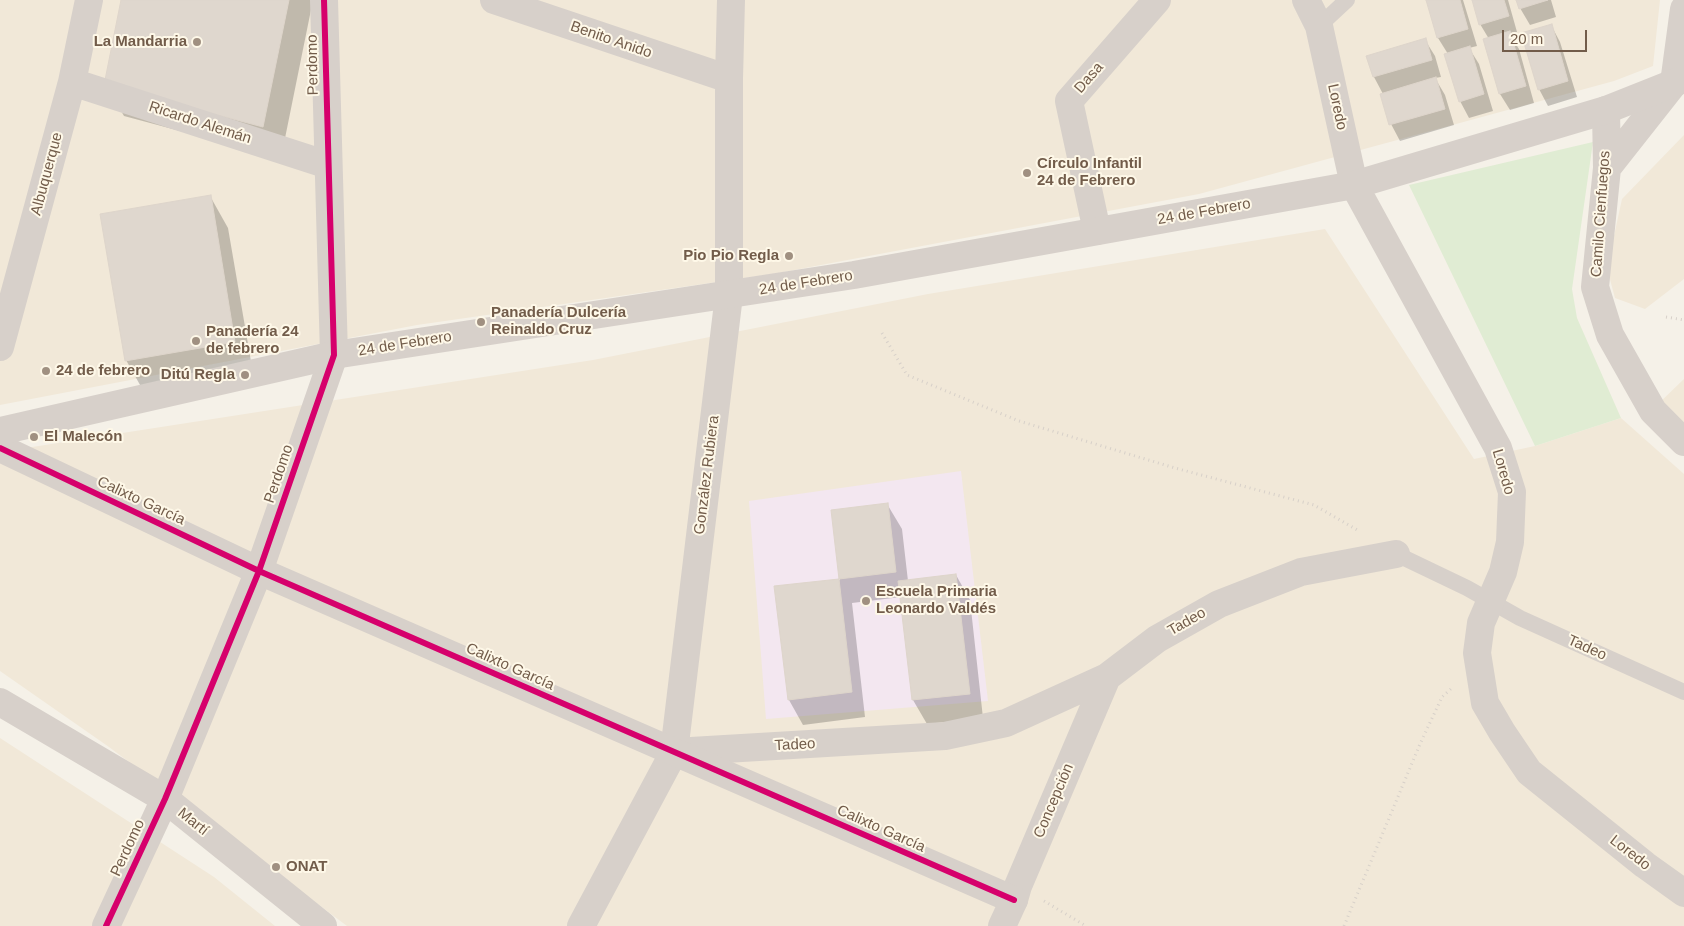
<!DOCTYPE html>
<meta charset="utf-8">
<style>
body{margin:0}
#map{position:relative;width:1684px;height:926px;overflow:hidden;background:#f5f1e8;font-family:Arial,sans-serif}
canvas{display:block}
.scale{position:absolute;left:1502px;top:30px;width:85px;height:22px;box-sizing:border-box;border:2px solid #725c4a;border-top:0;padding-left:6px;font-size:15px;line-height:18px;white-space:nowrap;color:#725c4a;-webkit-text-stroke:4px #fef8e8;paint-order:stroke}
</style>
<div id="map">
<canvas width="1684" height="926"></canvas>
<div class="scale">20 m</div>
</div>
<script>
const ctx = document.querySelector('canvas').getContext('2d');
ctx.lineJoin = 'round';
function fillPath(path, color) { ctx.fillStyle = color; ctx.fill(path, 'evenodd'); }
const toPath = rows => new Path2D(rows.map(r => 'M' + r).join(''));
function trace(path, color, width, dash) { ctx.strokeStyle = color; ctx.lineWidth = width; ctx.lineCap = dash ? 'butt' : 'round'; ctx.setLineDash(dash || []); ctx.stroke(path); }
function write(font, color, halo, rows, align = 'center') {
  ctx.font = font + ' Arial,sans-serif'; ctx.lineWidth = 4; ctx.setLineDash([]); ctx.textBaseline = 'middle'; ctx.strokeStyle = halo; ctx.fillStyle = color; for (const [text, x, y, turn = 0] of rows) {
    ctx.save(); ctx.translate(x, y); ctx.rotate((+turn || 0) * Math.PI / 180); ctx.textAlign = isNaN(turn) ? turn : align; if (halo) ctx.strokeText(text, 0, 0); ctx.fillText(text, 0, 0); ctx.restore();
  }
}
const residential = toPath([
 [0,0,1660,0,1653,66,1614,81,1199,194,773,274,417,325,0,405],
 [1684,135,1684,279,1645,309,1615,298,1607,268,1622,199],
 [1325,229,1474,459,1535,446,1621,418,1684,474,1684,926,347,926,109,747,0,671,0,452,593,360,928,294],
 [1684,379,1684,436,1656,406],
 [0,738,214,877,275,926,0,926]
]);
const education = toPath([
 [961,471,988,701,766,719,749,501]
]);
const green = toPath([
 [1593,142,1572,289,1577,318,1621,418,1535,446,1409,185]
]);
const shadow = toPath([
 [122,0,313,0,281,158,124,116,106,85],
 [1427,0,1463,0,1477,46,1469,48,1479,64,1493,111,1469,118,1460,101,1448,54,1438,38],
 [1473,0,1508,0,1517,32,1510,35,1519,49,1534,103,1510,110,1500,94,1489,39,1480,24],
 [1518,0,1551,0,1556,17,1530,25,1520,8],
 [1551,25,1560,42,1577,97,1548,106,1539,89],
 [1425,40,1435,56,1441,77,1435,78,1445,95,1454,125,1400,141,1391,124,1383,94,1374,77,1368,56],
 [210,196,228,228,253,373,144,392,126,360],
 [887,504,902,529,908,581,956,575,970,600,983,718,927,724,913,700,901,597,852,603,865,717,803,725,789,700,776,587,840,580,833,511]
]);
const building = toPath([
 [121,0,289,0,263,127,104,85,121,0],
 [1426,0,1460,0,1468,29,1437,38,1426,0],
 [1472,0,1504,0,1509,16,1479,25,1472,0],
 [1516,0,1548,0,1519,9,1516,0],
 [1552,24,1568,81,1538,90,1521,33,1552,24],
 [1510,31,1526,86,1499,94,1483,39,1510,31],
 [1426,38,1432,60,1373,77,1366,56,1426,38],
 [1470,46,1484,94,1459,102,1444,54,1470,46],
 [1436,77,1445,109,1389,125,1380,94,1436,77],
 [211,195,235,342,125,361,100,214,211,195],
 [888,503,896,572,839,579,831,510,888,503],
 [956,574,970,694,912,700,898,581,956,574],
 [839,579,852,692,788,700,774,586,839,579]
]);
const path = toPath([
 [1666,317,1684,320],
 [882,333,907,375,1019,421,1175,468,1314,505,1359,531],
 [1044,901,1086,926],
 [1344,926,1420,744,1442,697,1453,687]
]);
const service = toPath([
 [1319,26,1347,0],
 [1396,554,1467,588,1520,618,1684,692]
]);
const minor = toPath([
 [494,0,729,79],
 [1306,0,1319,26,1354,185],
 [72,82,328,165],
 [1674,83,1684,9],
 [1097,231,1069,101,1157,0],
 [0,347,72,82,89,0],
 [674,752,945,736,1006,723,1107,677,1157,639,1219,604,1301,572,1396,554],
 [1014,900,1018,886,1107,677],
 [106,926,165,799,259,571,334,355,324,0],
 [581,926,674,752,729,295,729,79,731,0]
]);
const tertiary = toPath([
 [1606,110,1607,168,1595,287,1610,335,1653,411,1684,442],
 [1607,168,1674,83],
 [0,448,259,571,1014,900,1002,926]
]);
const secondary = toPath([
 [1354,185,1498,448,1512,492,1510,542,1503,572,1481,623,1477,653,1485,703,1502,732,1529,772,1645,865,1684,893],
 [0,431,334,355,854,275,1354,185,1606,110,1684,79],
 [0,702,165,799,323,926]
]);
const cycleway = toPath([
 [0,448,259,571,1014,900],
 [106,926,165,799,259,571,334,355,324,0]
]);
const markers = [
 [197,42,5,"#a09081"],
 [1027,173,5,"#a09081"],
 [789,256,5,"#a09081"],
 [481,322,5,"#a09081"],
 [196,341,5,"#a09081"],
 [46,371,5,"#a09081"],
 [245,375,5,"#a09081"],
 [34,437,5,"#a09081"],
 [866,601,5,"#a09081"],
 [276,867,5,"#a09081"]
];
const streetNames = [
 ["Benito Anido",611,40,19],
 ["Perdomo",313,65,-91],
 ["Dasa",1089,78,-49],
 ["Loredo",1337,107,78],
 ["Ricardo Alemán",200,123,18],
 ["Albuquerque",47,174,-75],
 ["24 de Febrero",1204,212,-10],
 ["Camilo Cienfuegos",1601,214,-86],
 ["24 de Febrero",806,283,-9],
 ["24 de Febrero",405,344,-9],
 ["Loredo",1503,472,74],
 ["Perdomo",279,474,-71],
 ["González Rubiera",707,475,-83],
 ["Calixto García",141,501,25],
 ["Tadeo",1187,622,-30],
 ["Tadeo",1587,648,24],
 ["Calixto García",510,667,24],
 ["Tadeo",795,745,-3],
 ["Concepción",1054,801,-67],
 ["Martí",193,822,39],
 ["Calixto García",881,829,24],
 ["Perdomo",128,848,-65],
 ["Loredo",1630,853,38]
];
const poiNames = [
 ["La Mandarria",187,42,"right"],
 ["Círculo Infantil",1037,164],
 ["24 de Febrero",1037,181],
 ["Pio Pio Regla",779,256,"right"],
 ["Panadería Dulcería",491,313],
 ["Reinaldo Cruz",491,330],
 ["Panadería 24",206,332],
 ["de febrero",206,349],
 ["24 de febrero",56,371],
 ["Ditú Regla",235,375,"right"],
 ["El Malecón",44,437],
 ["Escuela Primaria",876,592],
 ["Leonardo Valdés",876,609],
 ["ONAT",286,867]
];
fillPath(residential, '#f1e8d8');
fillPath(education, '#f3e7f0');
fillPath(green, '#e0ecd3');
fillPath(shadow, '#0003');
fillPath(building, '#dfd7ce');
trace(building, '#ded5cb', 1);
trace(path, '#d7d0c9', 3, [1, 4]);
trace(service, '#d7d0ca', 16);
trace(minor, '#d7d0ca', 28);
trace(tertiary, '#d7d0ca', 28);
trace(secondary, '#d7d0ca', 28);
trace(cycleway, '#d6006c', 6);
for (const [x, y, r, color] of markers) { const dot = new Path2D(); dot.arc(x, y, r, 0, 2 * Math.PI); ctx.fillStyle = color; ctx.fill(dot); trace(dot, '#fef8e8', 2); }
write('15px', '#725c4a', '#fef8e8', streetNames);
write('bold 15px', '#725c4a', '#fef8e8', poiNames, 'left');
</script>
